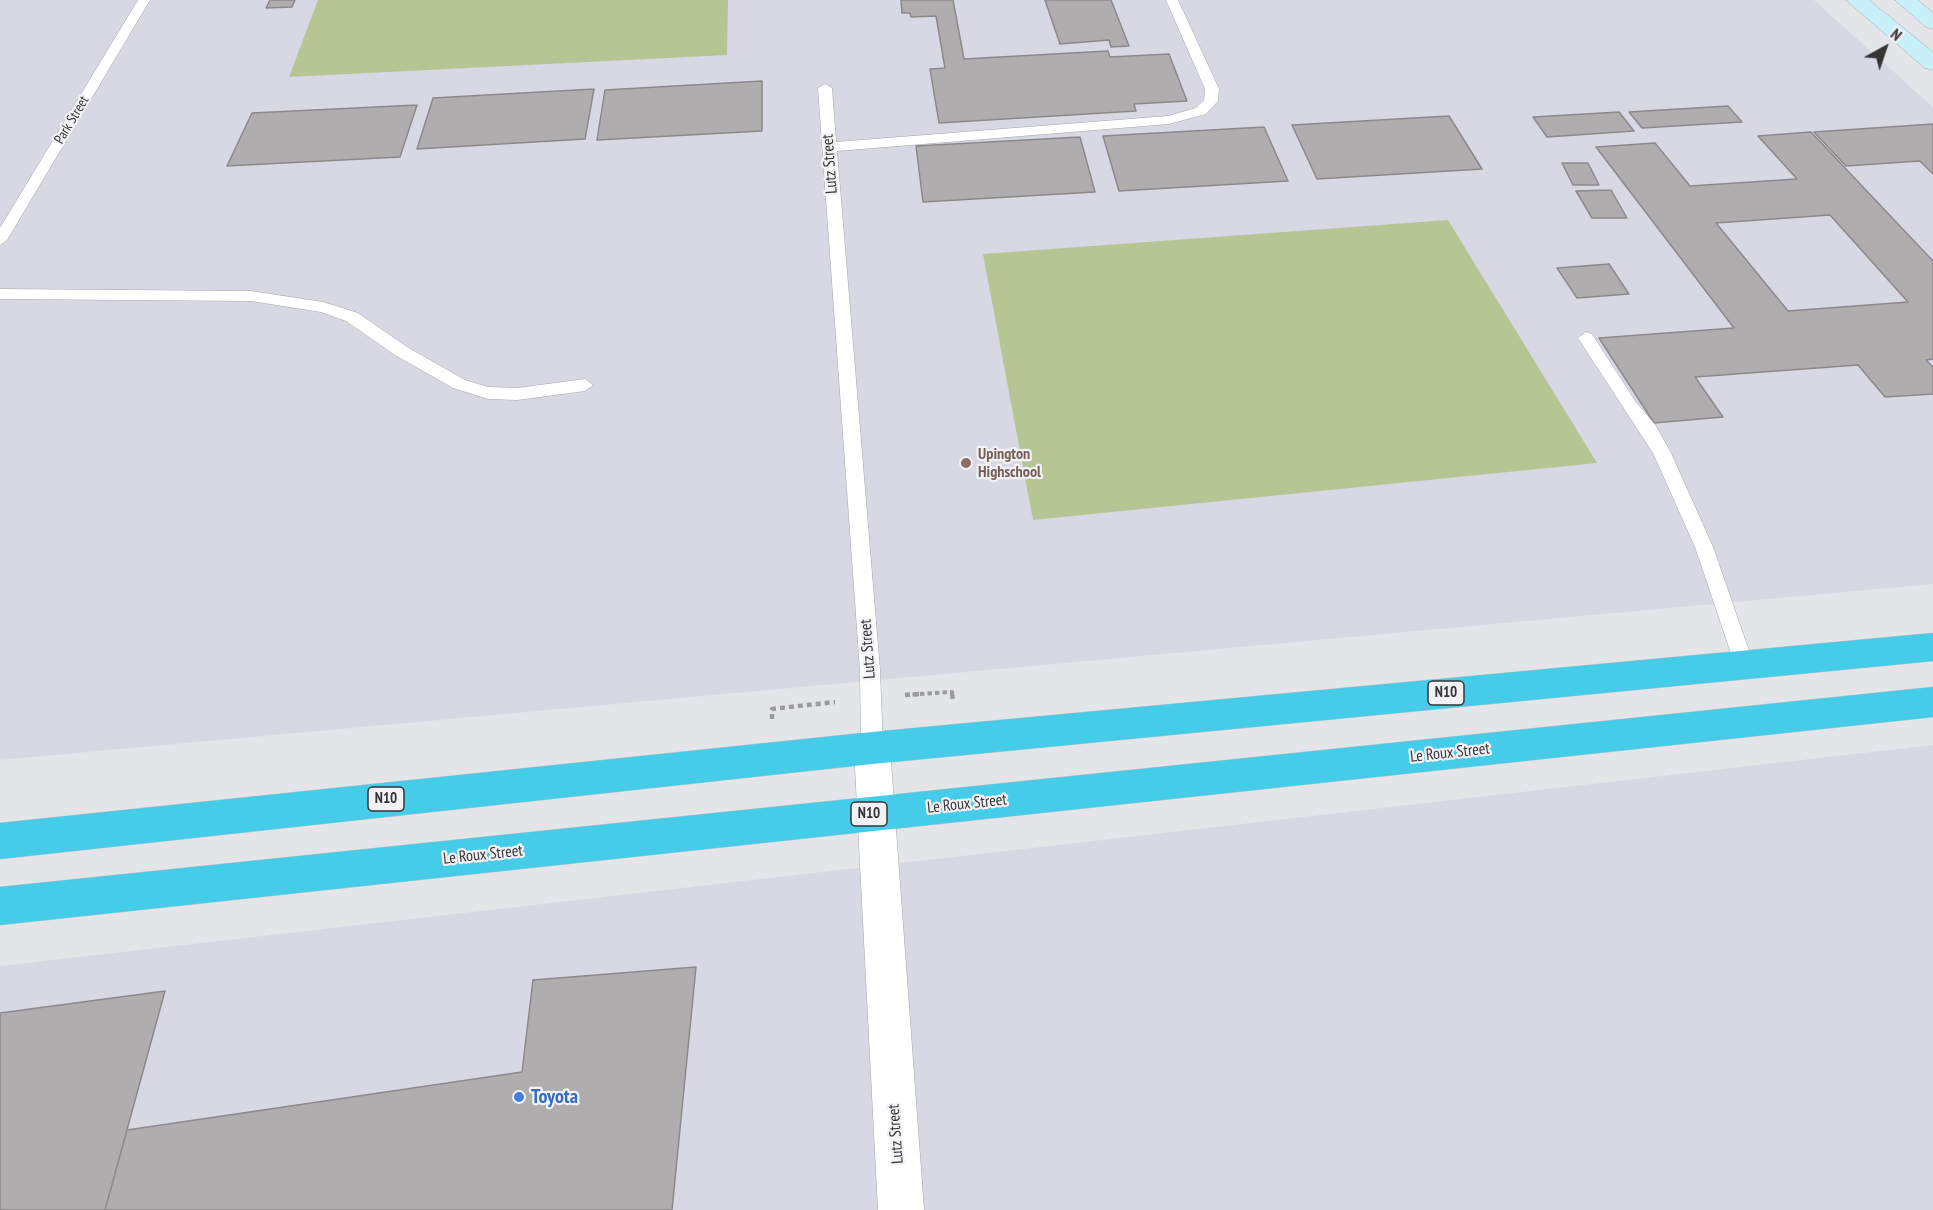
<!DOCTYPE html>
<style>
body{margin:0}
#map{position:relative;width:1933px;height:1210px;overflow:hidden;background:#e4e5e8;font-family:"PT Sans Narrow",sans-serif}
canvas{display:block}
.north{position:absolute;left:1855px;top:18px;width:60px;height:60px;-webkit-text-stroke:4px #f2f2f6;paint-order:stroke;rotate:40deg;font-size:16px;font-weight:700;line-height:24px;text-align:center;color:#353536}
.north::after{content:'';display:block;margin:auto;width:21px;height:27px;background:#353536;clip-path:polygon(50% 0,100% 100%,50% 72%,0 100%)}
</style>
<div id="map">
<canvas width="1933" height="1210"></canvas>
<div class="north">N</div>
</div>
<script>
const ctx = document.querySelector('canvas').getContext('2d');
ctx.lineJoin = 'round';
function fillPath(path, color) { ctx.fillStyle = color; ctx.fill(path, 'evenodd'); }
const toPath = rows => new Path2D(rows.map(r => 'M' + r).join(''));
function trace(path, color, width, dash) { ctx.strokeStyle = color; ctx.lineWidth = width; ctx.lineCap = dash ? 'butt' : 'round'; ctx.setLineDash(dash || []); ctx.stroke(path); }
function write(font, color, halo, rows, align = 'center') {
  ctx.font = font + ' "PT Sans Narrow",sans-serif'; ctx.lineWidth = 4.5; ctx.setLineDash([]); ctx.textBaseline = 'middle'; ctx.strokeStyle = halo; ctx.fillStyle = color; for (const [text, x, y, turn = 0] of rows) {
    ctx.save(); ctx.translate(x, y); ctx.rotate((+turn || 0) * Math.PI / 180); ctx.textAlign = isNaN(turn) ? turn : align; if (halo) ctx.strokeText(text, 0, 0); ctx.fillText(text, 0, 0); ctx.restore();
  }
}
const built = toPath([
 [0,0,1814,0,1933,107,1933,584,0,760],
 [1933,745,1933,1210,0,1210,0,966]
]);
const green = toPath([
 [318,0,728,0,727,55,289,77],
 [1448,220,1597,463,1033,520,983,254]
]);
const building = toPath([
 [270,0,295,0,292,7,266,8,270,0],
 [901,0,953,0,964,59,1108,51,1110,57,1169,54,1187,101,1134,104,1136,111,939,123,930,69,945,68,936,16,911,17,910,13,902,13,901,0],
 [1045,0,1111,0,1129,46,1111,47,1109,40,1060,44,1045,0],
 [762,81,762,131,597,140,605,90,762,81],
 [594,89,585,139,417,149,433,98,594,89],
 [417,105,400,157,227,166,252,113,417,105],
 [1728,106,1742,122,1642,128,1629,112,1728,106],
 [1619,112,1634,131,1547,137,1533,117,1619,112],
 [1449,116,1482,169,1317,179,1292,125,1449,116],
 [1933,124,1933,174,1920,161,1846,166,1814,132,1933,124],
 [1264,127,1288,181,1119,191,1103,136,1264,127],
 [1811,132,1933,261,1933,359,1926,360,1933,367,1933,394,1885,397,1858,365,1695,377,1723,417,1654,423,1599,338,1734,328,1596,147,1655,143,1690,186,1797,179,1758,136,1811,132],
 [1830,215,1908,302,1788,311,1716,223,1830,215],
 [1080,137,1095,192,923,202,916,146,1080,137],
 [1562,163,1588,163,1599,185,1573,185,1562,163],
 [1611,190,1627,218,1592,218,1576,191,1611,190],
 [1609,264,1629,294,1577,298,1557,268,1609,264],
 [696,967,672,1210,105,1210,127,1130,522,1072,533,980,696,967],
 [165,991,105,1210,0,1210,0,1013,165,991]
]);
const pathFar1 = toPath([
 [905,695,952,692,952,696]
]);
const path = toPath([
 [952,694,953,700],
 [905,695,920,694],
 [772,719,772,709,835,702]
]);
const lane = toPath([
 [138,0,150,0,7,240,0,245,0,228,138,0],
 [1166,0,1178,0,1219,89,1218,101,1206,114,1169,124,837,151,880,670,883,748,880,755,872,758,864,755,861,748,860,670,818,88,825,84,832,88,836,142,1168,116,1196,108,1204,100,1205,89,1166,0],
 [0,289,251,291,323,302,358,313,407,347,465,380,488,387,517,388,585,379,593,385,585,391,517,400,488,399,453,388,395,355,346,321,321,312,251,301,0,299,0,289],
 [1586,332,1592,334,1635,401,1656,426,1671,453,1713,547,1754,665,1751,671,1744,674,1737,671,1695,547,1653,453,1578,338,1586,332]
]);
const street = toPath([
 [872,732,885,736,890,748,924,1210,878,1210,854,748,859,736,872,732]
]);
const secondary = toPath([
 [1846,0,1869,0,1933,52,1933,70,1925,68,1846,0],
 [1895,0,1918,0,1933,13,1933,29,1926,27,1895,0]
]);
const highway = toPath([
 [1933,633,1933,661,872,764,0,859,0,823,872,732,1933,633],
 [1933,687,1933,717,0,925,0,887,1933,687]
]);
const markers = [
 [966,463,6,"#8d6e63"],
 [519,1097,6,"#3f7fe0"]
];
const farStreetnames = [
 ["Park Street",72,120,-59]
];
const shields = [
 [1446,693,36],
 [386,799,36],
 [869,814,36]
];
const shieldNames = [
 ["N10",1446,693],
 ["N10",386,799],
 ["N10",869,814]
];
const streetNames = [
 ["Lutz Street",830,164,-94],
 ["Lutz Street",868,649,-94],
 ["Le Roux Street",1450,753,-6],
 ["Le Roux Street",967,804,-6],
 ["Le Roux Street",483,855,-6],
 ["Lutz Street",896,1134,-94]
];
const educationNames = [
 ["Upington",978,454],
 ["Highschool",978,472]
];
const nearShopnames = [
 ["Toyota",531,1097]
];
fillPath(built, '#d7d8e3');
fillPath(green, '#b7c594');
fillPath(building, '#b0adae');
trace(building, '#8d898b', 1.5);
trace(lane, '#a7a7aa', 1);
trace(street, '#a7a7aa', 1);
trace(secondary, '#a7a7aa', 1);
trace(highway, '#c2c2c3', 1);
trace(pathFar1, '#9b9b9e', 4, [4.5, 3]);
trace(path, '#9b9b9e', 4.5, [5, 4]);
fillPath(lane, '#fff');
fillPath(street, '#fff');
fillPath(secondary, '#c7f0f8');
fillPath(highway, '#44cce8');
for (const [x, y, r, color] of markers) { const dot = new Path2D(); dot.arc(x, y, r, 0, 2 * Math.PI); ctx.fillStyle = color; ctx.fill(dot); trace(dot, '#f2f2f6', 2); }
write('14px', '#353536', '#f2f2f6', farStreetnames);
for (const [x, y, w] of shields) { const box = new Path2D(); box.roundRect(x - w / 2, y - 12, w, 24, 4.5); ctx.fillStyle = '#f2f2f6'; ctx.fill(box); trace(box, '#353536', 1.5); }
write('bold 15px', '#353536', null, shieldNames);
write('16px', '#353536', '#f2f2f6', streetNames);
write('bold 16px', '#785e54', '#f2f2f6', educationNames, 'left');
write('bold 20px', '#366cbe', '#f2f2f6', nearShopnames, 'left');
</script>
